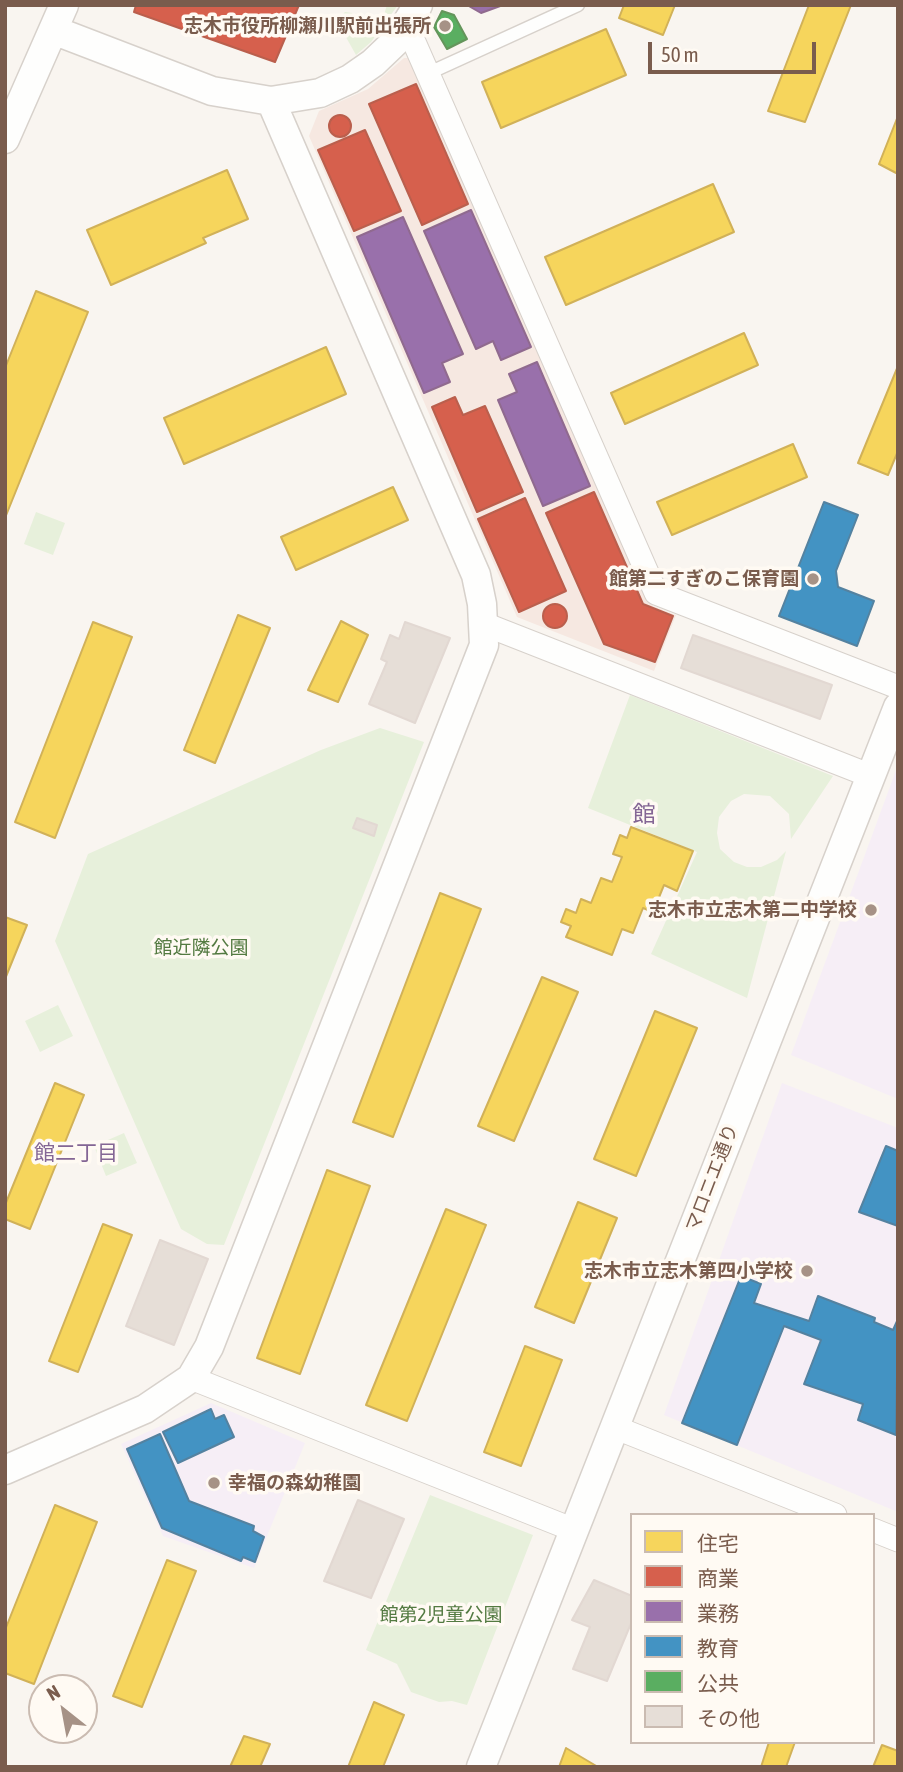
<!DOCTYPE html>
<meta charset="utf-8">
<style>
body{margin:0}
#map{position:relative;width:903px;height:1772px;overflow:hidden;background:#f9f5f0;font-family:"Asap Condensed","Noto Sans JP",sans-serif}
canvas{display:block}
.frame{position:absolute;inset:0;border:7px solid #7a5c4d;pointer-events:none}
.legend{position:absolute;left:630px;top:1513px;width:245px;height:231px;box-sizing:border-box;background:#fffaf3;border:2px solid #cabbb1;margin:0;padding:9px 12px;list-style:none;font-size:21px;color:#7a5c4d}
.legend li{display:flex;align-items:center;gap:14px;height:35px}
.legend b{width:35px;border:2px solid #cabbb1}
.north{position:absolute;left:28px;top:1674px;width:70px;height:70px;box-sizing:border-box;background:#fffaf3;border:2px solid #cabbb1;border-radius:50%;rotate:329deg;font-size:19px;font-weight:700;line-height:28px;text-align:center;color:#7a5c4d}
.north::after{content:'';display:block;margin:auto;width:24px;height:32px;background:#a69286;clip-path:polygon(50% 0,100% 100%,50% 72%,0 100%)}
.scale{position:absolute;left:648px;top:42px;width:168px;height:32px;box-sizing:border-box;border:4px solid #7a5c4d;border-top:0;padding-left:9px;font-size:21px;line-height:24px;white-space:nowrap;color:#7a5c4d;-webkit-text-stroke:5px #fffaf3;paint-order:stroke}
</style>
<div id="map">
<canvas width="903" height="1772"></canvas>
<div class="frame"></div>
<ul class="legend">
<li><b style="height:19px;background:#f6d55c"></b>住宅</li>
<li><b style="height:19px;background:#d6604d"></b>商業</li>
<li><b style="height:19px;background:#9970ab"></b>業務</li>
<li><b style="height:19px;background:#4393c3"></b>教育</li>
<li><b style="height:19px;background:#5aae61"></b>公共</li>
<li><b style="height:19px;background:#e6ded7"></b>その他</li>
</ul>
<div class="north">N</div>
<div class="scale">50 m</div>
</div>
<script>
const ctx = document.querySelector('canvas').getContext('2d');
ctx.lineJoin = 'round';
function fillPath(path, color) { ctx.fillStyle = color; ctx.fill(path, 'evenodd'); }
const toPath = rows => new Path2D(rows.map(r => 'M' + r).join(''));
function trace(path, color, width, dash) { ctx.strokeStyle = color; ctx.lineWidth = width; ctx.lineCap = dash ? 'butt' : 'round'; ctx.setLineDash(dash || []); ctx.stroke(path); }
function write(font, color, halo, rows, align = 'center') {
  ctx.font = font + ' "Asap Condensed","Noto Sans JP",sans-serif'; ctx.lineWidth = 7; ctx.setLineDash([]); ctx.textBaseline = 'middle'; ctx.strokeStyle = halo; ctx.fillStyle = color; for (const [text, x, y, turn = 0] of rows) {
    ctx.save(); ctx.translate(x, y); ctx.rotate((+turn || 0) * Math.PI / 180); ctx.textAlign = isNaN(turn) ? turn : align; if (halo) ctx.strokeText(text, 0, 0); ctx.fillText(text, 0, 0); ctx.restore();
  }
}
const commercial = toPath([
 [404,58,415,58,653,606,676,615,654,671,517,617,309,136,319,111,368,89]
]);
const education = toPath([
 [898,765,898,1099,791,1055],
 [782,1083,898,1128,898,1512,664,1415],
 [211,1403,305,1443,254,1568,163,1536,121,1444]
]);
const green = toPath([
 [387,5,398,5,371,42,356,55,338,23,339,18,345,12,352,13,361,25,370,27,382,21],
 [36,512,65,523,53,555,24,544],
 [630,695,833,776,791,839,789,814,770,796,744,794,731,801,719,817,717,833,720,849,734,862,747,867,761,867,777,860,786,851,747,998,651,954,697,852,588,808],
 [380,728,424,742,224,1245,207,1244,181,1229,55,941,88,854,321,750],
 [58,1005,73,1036,40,1052,25,1021],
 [124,1133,137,1163,106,1176,94,1146],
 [430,1495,533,1535,467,1705,452,1701,439,1702,411,1692,397,1664,366,1650]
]);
const homes = toPath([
 [624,5,675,5,663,35,619,18,624,5],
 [809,5,851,5,805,122,768,111,809,5],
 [606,29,626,75,501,128,482,82,606,29],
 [898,116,898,174,879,164,898,116],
 [227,170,248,219,203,238,206,243,111,285,87,230,227,170],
 [713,184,734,232,566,305,545,257,713,184],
 [36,291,88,312,5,518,5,368,36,291],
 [744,333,758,365,625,424,611,393,744,333],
 [326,347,346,394,184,464,164,418,326,347],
 [898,366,898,451,888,475,858,463,898,366],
 [793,444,807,477,672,535,657,502,793,444],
 [393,487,408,520,296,570,281,537,393,487],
 [238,615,270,628,215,763,184,750,238,615],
 [341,621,368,635,338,702,308,690,341,621],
 [93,622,132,637,55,838,15,822,93,622],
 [631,827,693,851,677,891,664,885,653,912,643,908,633,933,622,929,612,955,566,937,571,926,561,922,566,909,576,913,581,899,591,903,601,878,612,882,622,857,613,854,620,835,627,838,631,827],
 [440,893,481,909,393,1137,353,1122,440,893],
 [5,917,27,925,5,979,5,917],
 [542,977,578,992,514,1141,478,1126,542,977],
 [655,1011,697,1028,636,1176,594,1159,655,1011],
 [55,1083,84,1095,30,1229,5,1219,5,1205,55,1083],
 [327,1170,370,1186,300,1374,257,1358,327,1170],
 [578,1202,617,1218,574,1323,535,1307,578,1202],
 [446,1209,486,1225,407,1421,366,1405,446,1209],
 [103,1224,132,1235,78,1372,49,1361,103,1224],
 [525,1346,562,1360,521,1466,484,1452,525,1346],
 [55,1505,97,1522,34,1684,5,1673,5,1630,55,1505],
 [167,1560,196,1571,142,1707,113,1696,167,1560],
 [374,1702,404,1715,383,1767,348,1767,374,1702],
 [244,1736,270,1744,260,1767,230,1767,244,1736],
 [769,1742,795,1742,786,1767,761,1767,769,1742],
 [882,1745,898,1751,898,1767,873,1767,882,1745],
 [566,1748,598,1767,559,1767,566,1748]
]);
const shops = toPath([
 [136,5,299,5,275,62,134,12,136,5],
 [416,84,468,204,422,225,369,104,416,84],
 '329 126a11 11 0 1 1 22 0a11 11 0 1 1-22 0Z',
 [365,130,401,211,354,231,318,150,365,130],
 [455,397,463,415,485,406,523,492,477,512,432,407,455,397],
 [594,492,643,604,673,616,655,662,604,644,546,513,594,492],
 [525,498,566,591,519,612,478,519,525,498],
 '543 616a12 12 0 1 1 24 0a12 12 0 1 1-24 0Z'
]);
const offices = toPath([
 [467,5,503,5,481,13,467,5],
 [471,210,531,347,501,360,493,341,476,349,424,231,471,210],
 [403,217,463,354,442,363,450,382,424,393,357,237,403,217],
 [537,362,590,486,543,506,498,400,517,392,509,374,537,362]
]);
const schools = toPath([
 [824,502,858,515,836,571,838,587,874,601,857,646,779,616,824,502],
 [886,1146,898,1151,898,1226,859,1212,886,1146],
 [741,1276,761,1284,754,1303,809,1321,818,1296,875,1318,874,1322,893,1330,898,1319,896,1435,858,1420,863,1404,804,1384,821,1340,784,1326,737,1445,682,1423,741,1276],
 [211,1409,215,1419,224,1415,234,1437,178,1463,163,1432,211,1409],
 [160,1434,189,1501,254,1526,253,1531,264,1537,255,1562,243,1557,241,1561,162,1528,127,1449,160,1434]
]);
const public = toPath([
 [442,11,454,15,467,39,447,49,434,27,442,11]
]);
const building = toPath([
 [405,622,450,638,415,723,369,704,387,662,381,659,390,635,399,639,405,622],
 [693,635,832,685,820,719,681,668,693,635],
 [357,818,377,825,374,836,353,828,357,818],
 [160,1240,208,1259,174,1345,126,1326,160,1240],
 [358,1500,404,1519,371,1598,324,1581,358,1500],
 [594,1580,632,1596,632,1621,607,1681,573,1669,590,1627,572,1620,594,1580]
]);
const service = toPath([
 [429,73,578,5]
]);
const minor = toPath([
 [407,26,656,593,898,687],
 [484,624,871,776],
 [191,1378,574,1530],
 [614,1427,835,1515],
 [873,1530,898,1540]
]);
const tertiary = toPath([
 [53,30,212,91,271,101,320,93,350,79,373,63,395,42,418,5],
 [5,139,64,5],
 [5,1470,145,1409,191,1378,209,1347,484,645,482,604,476,575,271,101],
 [481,1767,898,707]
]);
const markers = [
 [445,26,7,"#a69286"],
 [813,579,7,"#a69286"],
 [871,910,7,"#a69286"],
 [807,1271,7,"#a69286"],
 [214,1483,7,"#a69286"]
];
const poiNames = [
 ["志木市役所柳瀬川駅前出張所",431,26],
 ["館第二すぎのこ保育園",799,579],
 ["志木市立志木第二中学校",857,910],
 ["志木市立志木第四小学校",793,1271],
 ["幸福の森幼稚園",228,1483,"left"]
];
const parkNames = [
 ["館近隣公園",201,948],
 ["館第2児童公園",441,1615]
];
const streetNames = [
 ["マロニエ通り",712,1178,-69]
];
const neighbourhoodNames = [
 ["館二丁目",76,1153]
];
const quarterNames = [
 ["館",644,815]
];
fillPath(commercial, '#f6e8e1');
fillPath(education, '#f6eef6');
fillPath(green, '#e7f0db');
fillPath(homes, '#f6d55c');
trace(homes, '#d1b158', 2);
fillPath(shops, '#d6604d');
trace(shops, '#ba5f4d', 2);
fillPath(offices, '#9970ab');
trace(offices, '#906a8f', 2);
fillPath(schools, '#4393c3');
trace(schools, '#5482a0', 2);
fillPath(public, '#5aae61');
trace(public, '#64955b', 2);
fillPath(building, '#e6ded7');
trace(building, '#e2d8d2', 2);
trace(service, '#d7d1cb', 15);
trace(minor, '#d7d1cb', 25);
trace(tertiary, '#d7d1cb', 31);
trace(service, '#fefefd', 12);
trace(minor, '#fefefd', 23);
trace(tertiary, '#fefefd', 28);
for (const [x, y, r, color] of markers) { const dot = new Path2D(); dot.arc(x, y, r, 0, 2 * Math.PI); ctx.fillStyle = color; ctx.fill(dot); trace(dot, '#fffaf3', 2.5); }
write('bold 19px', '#7a5c4d', '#fffaf3', poiNames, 'right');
write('19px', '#537a41', '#fffaf3', parkNames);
write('19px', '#7a5c4d', '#fffaf3', streetNames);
write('21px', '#846695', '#fffaf3', neighbourhoodNames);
write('23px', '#846695', '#fffaf3', quarterNames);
</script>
